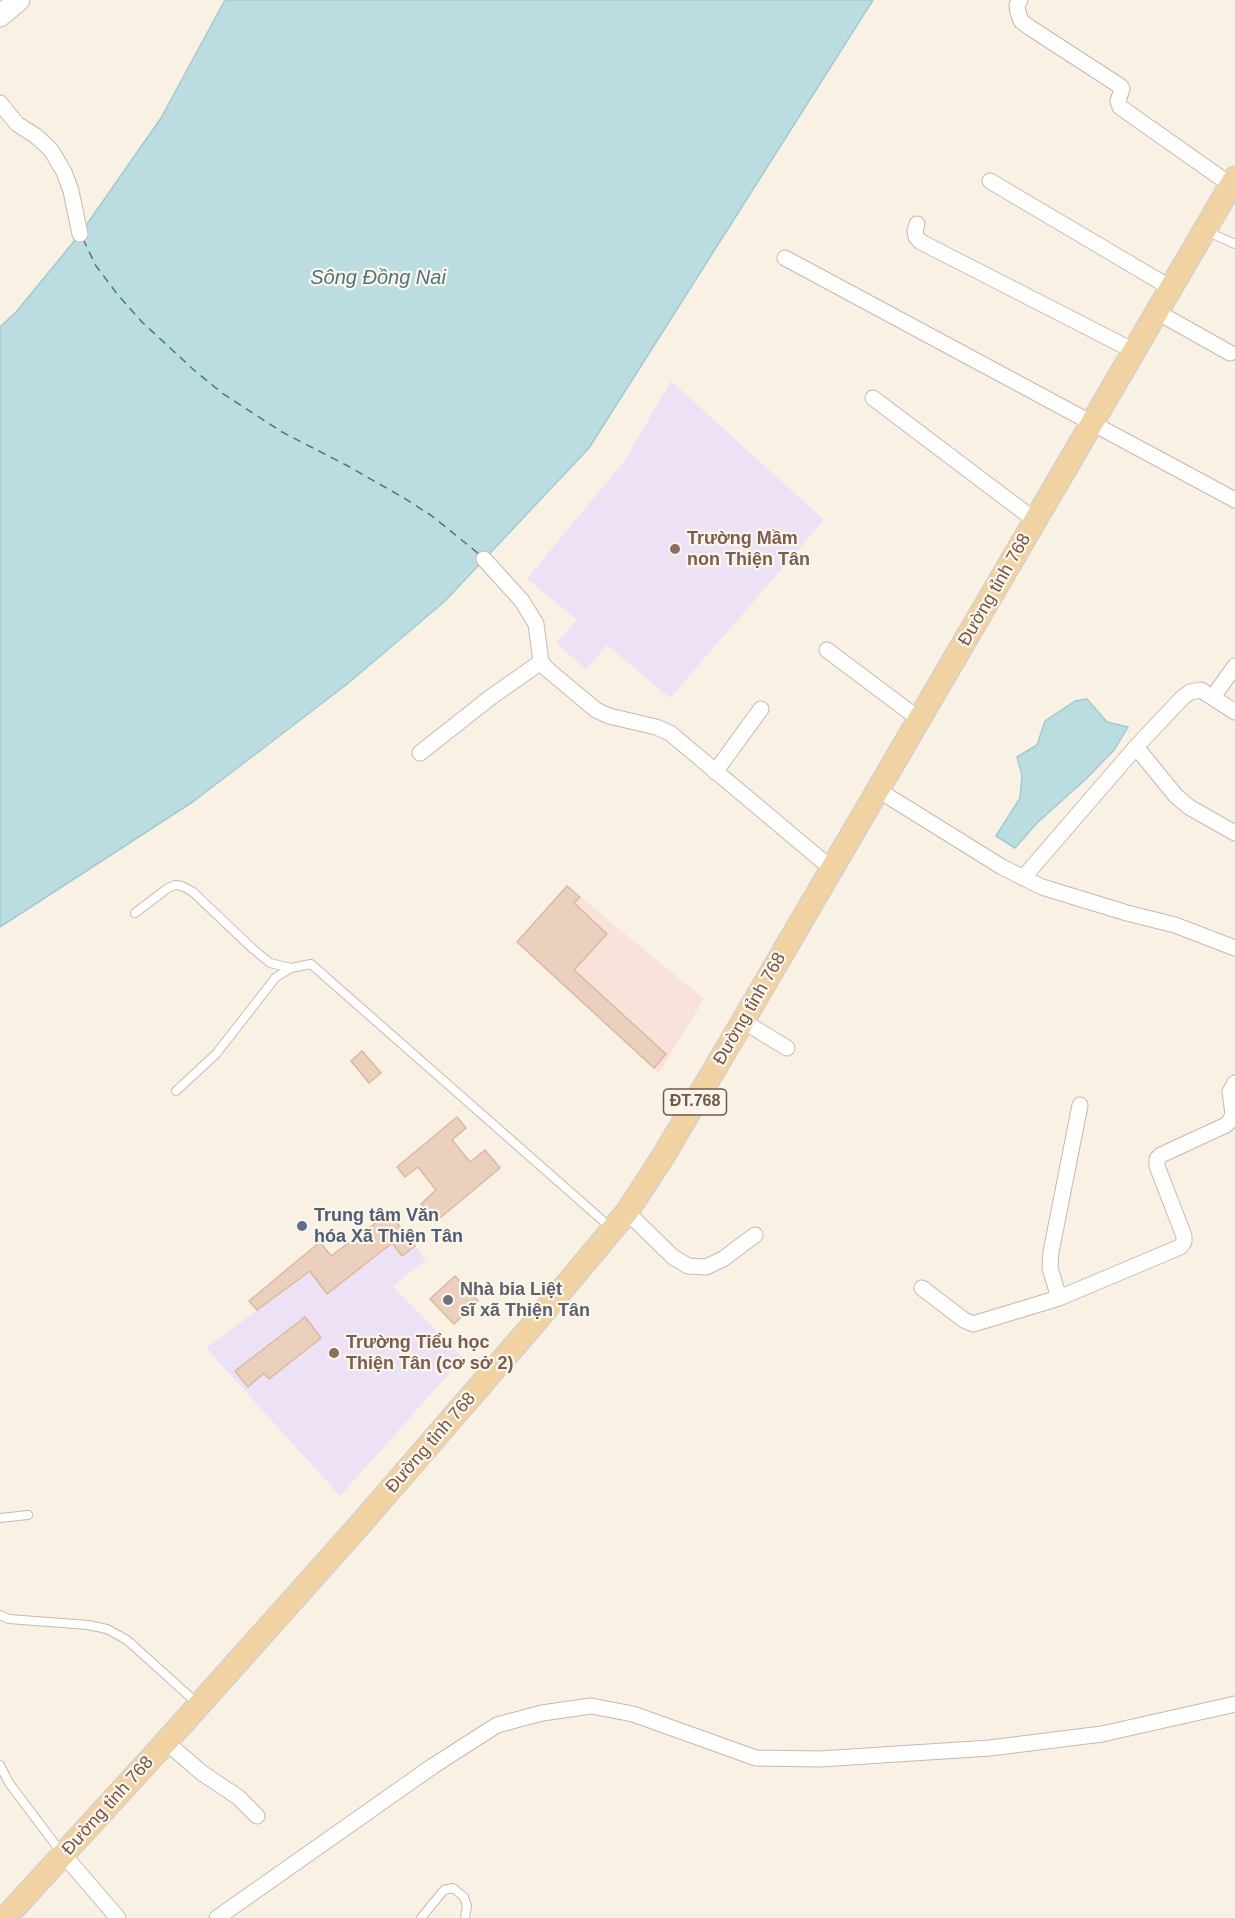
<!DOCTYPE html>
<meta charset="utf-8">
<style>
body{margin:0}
canvas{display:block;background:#f9f1e4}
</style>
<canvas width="1235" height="1918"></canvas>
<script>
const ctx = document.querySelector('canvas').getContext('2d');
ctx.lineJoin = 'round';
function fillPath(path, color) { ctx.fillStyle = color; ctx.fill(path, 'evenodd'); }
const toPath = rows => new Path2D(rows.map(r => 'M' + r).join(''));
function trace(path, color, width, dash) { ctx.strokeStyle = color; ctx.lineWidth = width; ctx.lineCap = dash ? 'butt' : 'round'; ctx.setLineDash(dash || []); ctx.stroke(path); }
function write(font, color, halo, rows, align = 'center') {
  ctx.font = font + ' Helvetica,sans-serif'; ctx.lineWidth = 4.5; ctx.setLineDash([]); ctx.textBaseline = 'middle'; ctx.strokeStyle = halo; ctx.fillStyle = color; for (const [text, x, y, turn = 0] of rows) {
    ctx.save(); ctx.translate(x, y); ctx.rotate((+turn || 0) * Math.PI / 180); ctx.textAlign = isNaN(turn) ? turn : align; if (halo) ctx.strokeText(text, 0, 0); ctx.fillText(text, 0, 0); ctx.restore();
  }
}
const commercial = toPath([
 [567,886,704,999,659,1073,517,942]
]);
const education = toPath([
 [671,381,824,520,670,698,607,645,586,669,556,643,577,620,527,579,625,460],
 [389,1213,426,1260,393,1286,463,1358,340,1496,206,1348]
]);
const water = toPath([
 [225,0,873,0,589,448,445,601,346,685,194,801,0,927,0,327,17,311,80,234,161,118,225,0],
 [1087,699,1107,722,1128,727,1114,750,1087,778,1037,823,1015,848,996,836,1020,798,1022,775,1017,757,1037,745,1045,721,1075,701,1087,699]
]);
const ferry = toPath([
 [83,239,96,266,118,295,142,322,194,370,222,393,282,432,346,465,404,498,432,516,479,554]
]);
const building = toPath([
 [567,886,580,897,574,903,607,934,574,970,666,1054,654,1068,517,942,567,886],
 [362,1051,381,1073,369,1083,351,1061,362,1051],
 [457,1117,466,1128,452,1140,470,1162,485,1150,500,1168,435,1222,421,1204,436,1190,418,1167,405,1177,397,1167,457,1117],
 [389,1213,415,1246,402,1256,392,1243,327,1294,310,1271,257,1310,249,1301,320,1242,331,1256,389,1213],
 [455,1276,478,1301,454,1324,430,1299,455,1276],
 [305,1317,321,1338,269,1379,264,1373,248,1387,235,1371,305,1317]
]);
const lane = toPath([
 [1206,231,1235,244],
 [135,913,168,888,175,885,182,886,193,892,253,949,270,963,291,968],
 [176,1091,216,1054,276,977,291,968,311,964,610,1227],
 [0,1518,28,1515],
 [0,1615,9,1619,88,1625,107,1629,127,1640,198,1704],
 [0,1765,9,1783,61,1852],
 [421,1918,444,1890,453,1888,464,1897,467,1906,465,1918]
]);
const street = toPath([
 [1020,0,1017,5,1018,12,1021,21,1029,27,1120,86,1122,89,1118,101,1120,107,1231,185],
 [0,103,17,124,36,136,51,150,64,172,71,191,80,234],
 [990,181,1171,288],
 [917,224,915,231,916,237,921,242,1134,351],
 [785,258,1235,500],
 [1157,312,1230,353],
 [873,398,1036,521],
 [484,559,522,601,536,624,541,662,547,669,596,710,609,716,656,727,670,733,832,869],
 [827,650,919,719],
 [1213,697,1235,666],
 [1136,747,1176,796,1189,807,1235,833],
 [420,753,491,697,541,662],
 [715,772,761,709],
 [878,790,1002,867,1042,887,1127,913,1175,925,1235,948],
 [1023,878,1136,747,1182,698,1190,692,1201,690,1235,712],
 [743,1021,787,1048],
 [627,1212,673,1257,688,1266,706,1267,723,1259,755,1235],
 [922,1288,964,1320,973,1324,1059,1298,1180,1247,1184,1242,1184,1236,1157,1166,1157,1159,1161,1155,1226,1125,1230,1121,1233,1114,1230,1092,1235,1083],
 [1059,1298,1050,1268,1051,1252,1080,1105],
 [166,1742,202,1773,238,1797,257,1816],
 [63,1854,118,1918],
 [217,1918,433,1766,497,1725,542,1713,591,1706,633,1714,756,1758,820,1759,990,1748,1102,1734,1235,1704]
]);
const secondary = toPath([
 [0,16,19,0]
]);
const primary = toPath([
 [5,1918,166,1742,357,1528,531,1327,627,1212,664,1155,743,1021,1235,178]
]);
const markers = [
 [675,549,6,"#8d6e63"],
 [302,1226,6,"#5c6f8a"],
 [448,1300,6,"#6b7280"],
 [334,1353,6,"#8d6e63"]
];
const shields = [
 [695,1102,63]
];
const shieldNames = [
 ["ĐT.768",695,1102]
];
const educationNames = [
 ["Trường Mầm",687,539],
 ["non Thiện Tân",687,560],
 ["Trường Tiểu học",346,1343],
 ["Thiện Tân (cơ sở 2)",346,1364]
];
const streetNames = [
 ["Đường tỉnh 768",995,590,-60],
 ["Đường tỉnh 768",750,1009,-60],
 ["Đường tỉnh 768",431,1443,-49],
 ["Đường tỉnh 768",108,1806,-48]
];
const serviceNames = [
 ["Trung tâm Văn",314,1216],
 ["hóa Xã Thiện Tân",314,1237]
];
const worshipNames = [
 ["Nhà bia Liệt",460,1290],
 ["sĩ xã Thiện Tân",460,1311]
];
const waterNames = [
 ["Sông Đồng Nai",378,278]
];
fillPath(commercial, '#f9e2d9');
fillPath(education, '#ede1f5');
fillPath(water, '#bbdce0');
trace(water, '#a2cbd1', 1.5);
trace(ferry, '#497880', 1.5, [8, 6]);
fillPath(building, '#ecd0be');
trace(building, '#dcb6a1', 1.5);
trace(lane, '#c9b8ac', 10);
trace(street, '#c9b8ac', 17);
trace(secondary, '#cebaac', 23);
trace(primary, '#d7d0cd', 25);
trace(lane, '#fff', 8);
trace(street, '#fff', 15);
trace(secondary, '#fff', 21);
trace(primary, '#f1d3a3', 22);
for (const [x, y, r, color] of markers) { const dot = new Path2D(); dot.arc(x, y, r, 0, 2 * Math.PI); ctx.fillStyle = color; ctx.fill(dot); trace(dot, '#fdf5e9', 2); }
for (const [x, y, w] of shields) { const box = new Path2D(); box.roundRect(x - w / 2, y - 13, w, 26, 4.5); ctx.fillStyle = '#fdf5e9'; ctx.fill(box); trace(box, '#6f584c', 1.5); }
write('bold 16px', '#6f584c', null, shieldNames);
write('bold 18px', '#785e54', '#fdf5e9', educationNames, 'left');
write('18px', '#6f584c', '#fdf5e9', streetNames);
write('bold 18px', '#4e5e75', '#fdf5e9', serviceNames, 'left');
write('bold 18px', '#5b616d', '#fdf5e9', worshipNames, 'left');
write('italic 20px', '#497880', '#fdf5e9', waterNames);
</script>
